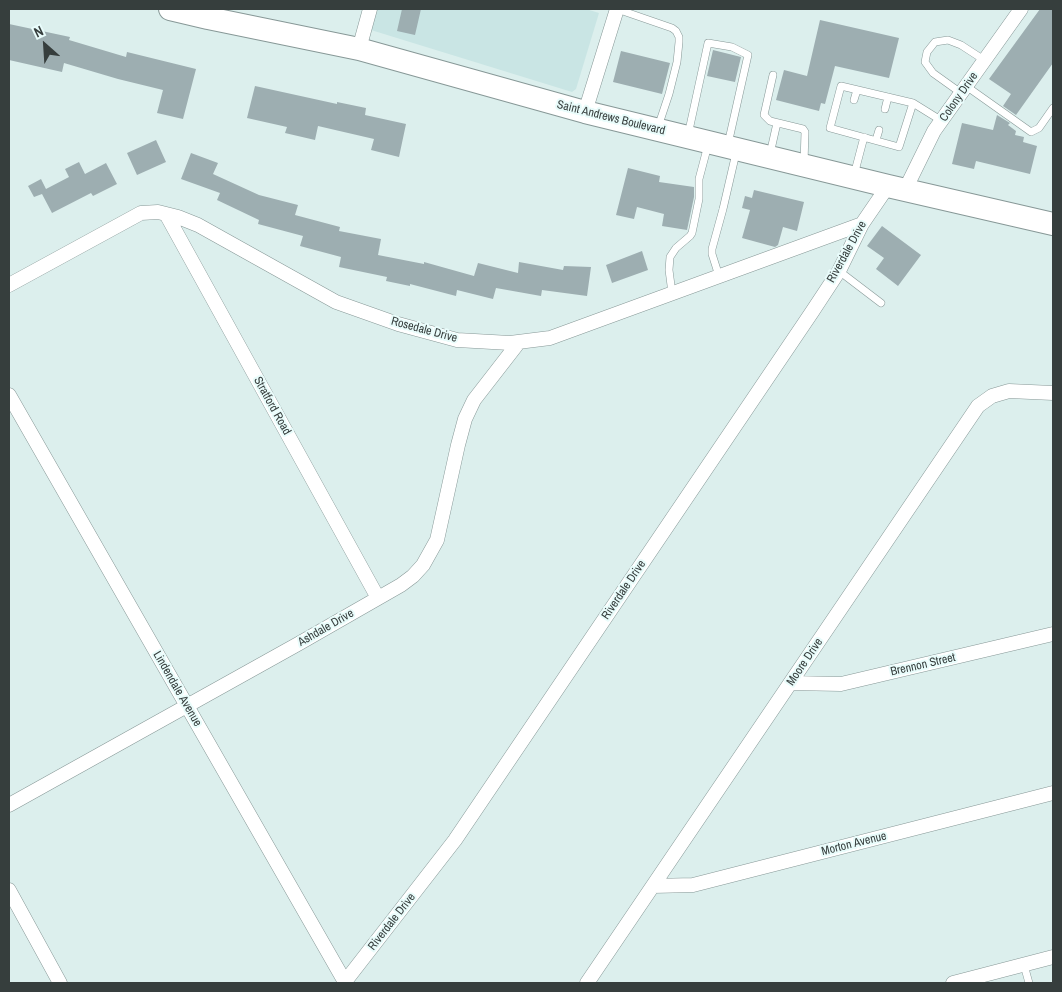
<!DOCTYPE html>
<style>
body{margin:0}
#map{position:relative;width:1062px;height:992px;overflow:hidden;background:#dcefed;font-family:"Archivo Narrow",sans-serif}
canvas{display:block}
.frame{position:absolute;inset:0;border:10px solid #363e3d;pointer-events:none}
.north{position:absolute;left:20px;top:20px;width:50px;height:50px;-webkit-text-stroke:4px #e9fcfb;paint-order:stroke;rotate:334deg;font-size:14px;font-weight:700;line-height:20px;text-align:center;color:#363e3d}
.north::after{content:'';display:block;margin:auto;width:18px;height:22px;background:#363e3d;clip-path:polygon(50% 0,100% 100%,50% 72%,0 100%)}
</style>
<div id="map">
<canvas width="1062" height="992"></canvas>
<div class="frame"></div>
<div class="north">N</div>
</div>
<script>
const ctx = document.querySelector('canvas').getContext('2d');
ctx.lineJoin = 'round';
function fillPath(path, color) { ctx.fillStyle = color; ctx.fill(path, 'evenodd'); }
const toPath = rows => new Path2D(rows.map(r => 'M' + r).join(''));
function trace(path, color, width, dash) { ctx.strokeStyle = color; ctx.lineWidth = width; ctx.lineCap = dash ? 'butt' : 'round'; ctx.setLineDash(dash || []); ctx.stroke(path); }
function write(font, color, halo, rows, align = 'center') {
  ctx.font = font + ' "Archivo Narrow",sans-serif'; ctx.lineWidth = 4; ctx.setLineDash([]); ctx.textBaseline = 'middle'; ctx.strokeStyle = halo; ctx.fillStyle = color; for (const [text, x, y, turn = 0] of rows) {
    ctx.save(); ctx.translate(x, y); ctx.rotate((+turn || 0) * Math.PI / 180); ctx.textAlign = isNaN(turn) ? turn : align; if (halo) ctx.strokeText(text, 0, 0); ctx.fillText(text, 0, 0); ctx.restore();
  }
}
const built = toPath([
 [376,9,586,9,599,13,576,89,572,92,371,30]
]);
const building = toPath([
 [402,9,421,9,415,35,397,31],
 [1040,9,1053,9,1053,63,1016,115,1003,106,1011,94,989,79],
 [820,20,899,38,889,78,835,66,825,104,821,103,819,111,776,100,784,70,807,76],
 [9,24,70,37,69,40,126,57,127,52,196,69,183,119,157,113,163,90,118,79,64,63,62,72,9,60],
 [713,50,741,57,735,82,707,76],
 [621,51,670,63,662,94,613,82],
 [255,86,337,104,337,102,366,108,365,115,406,124,399,157,371,150,374,139,318,126,315,140,285,133,287,127,247,118],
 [997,115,1010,123,1008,125,1016,131,1015,135,1024,137,1023,142,1037,146,1030,174,976,161,974,169,952,164,962,123,993,130],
 [156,140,166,162,137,175,127,153],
 [191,153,218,163,213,174,259,195,298,205,295,215,340,227,339,231,381,239,378,255,424,264,424,262,474,276,478,263,518,273,519,262,563,270,564,266,591,267,587,296,542,290,541,296,496,288,493,299,457,290,456,296,410,284,410,286,386,281,387,277,339,267,341,257,300,246,303,236,258,224,259,220,217,200,220,193,181,179],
 [79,162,85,174,106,163,117,184,93,196,91,193,52,213,42,194,34,197,28,186,41,179,46,189,69,177,65,169],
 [628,168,660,176,659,182,694,187,694,197,687,230,662,226,664,214,637,207,634,219,616,215],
 [754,190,804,202,797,231,783,227,778,245,775,247,742,238,750,210,742,208,745,196,752,198],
 [882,226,921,255,898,286,876,269,884,258,867,246],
 [642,251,648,270,612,283,606,265]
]);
const service = toPath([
 [617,9,672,28,676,31,679,37,679,42,677,62,669,94,658,127],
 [773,75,764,115,770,121,803,129,805,132,804,163],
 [966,86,1031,132,1039,128,1053,108],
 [961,93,933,73,925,62,927,52,935,42,948,40,961,45,984,60],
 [854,100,857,90],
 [913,103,899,147,830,128,841,86,913,103,942,121],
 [885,109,888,97],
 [688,135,708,43,732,47,748,55,728,144],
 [876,140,879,130],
 [770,154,777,123],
 [854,175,864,137],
 [839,271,881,303],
 [719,276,712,254,712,249,723,209,736,153],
 [672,293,669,270,670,257,676,248,690,236,692,233,699,199,699,179,708,145],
 [1024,965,1029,983]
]);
const minor = toPath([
 [359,49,370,9],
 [585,112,617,9],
 [905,190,934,131,1021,9],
 [166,214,378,598],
 [9,285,141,213,158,212,178,217,198,225,336,302,398,324,457,340,510,343,550,338,862,224],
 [9,395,345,982],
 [791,683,841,684,1053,634],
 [9,805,298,644,401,585,413,576,423,565,437,540,458,445,465,419,474,400,519,342],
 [653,886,693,885,1053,793],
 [9,890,60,983],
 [344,983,455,840,812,312,839,271,862,224,888,186],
 [587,983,978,406,992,396,1009,391,1053,393],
 [953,983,1053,957]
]);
const primary = toPath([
 [170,9,208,18,359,49,585,112,888,186,1053,224]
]);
const streetNames = [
 ["Colony Drive",959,97,-55],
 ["Saint Andrews Boulevard",611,118,14],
 ["Riverdale Drive",847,252,-61],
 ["Rosedale Drive",424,330,15],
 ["Stratford Road",272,406,61],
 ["Riverdale Drive",624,590,-56],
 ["Ashdale Drive",326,628,-30],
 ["Moore Drive",805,662,-56],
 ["Brennon Street",923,665,-13],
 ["Lindendale Avenue",177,689,60],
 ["Morton Avenue",854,844,-14],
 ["Riverdale Drive",392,922,-52]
];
fillPath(built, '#c9e5e4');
fillPath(building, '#9daeb1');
trace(service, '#879897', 8);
trace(minor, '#879897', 15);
trace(primary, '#879897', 24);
trace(service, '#fff', 7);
trace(minor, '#fff', 14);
trace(primary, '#fff', 22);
write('12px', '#363e3d', '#e9fcfb', streetNames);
</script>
